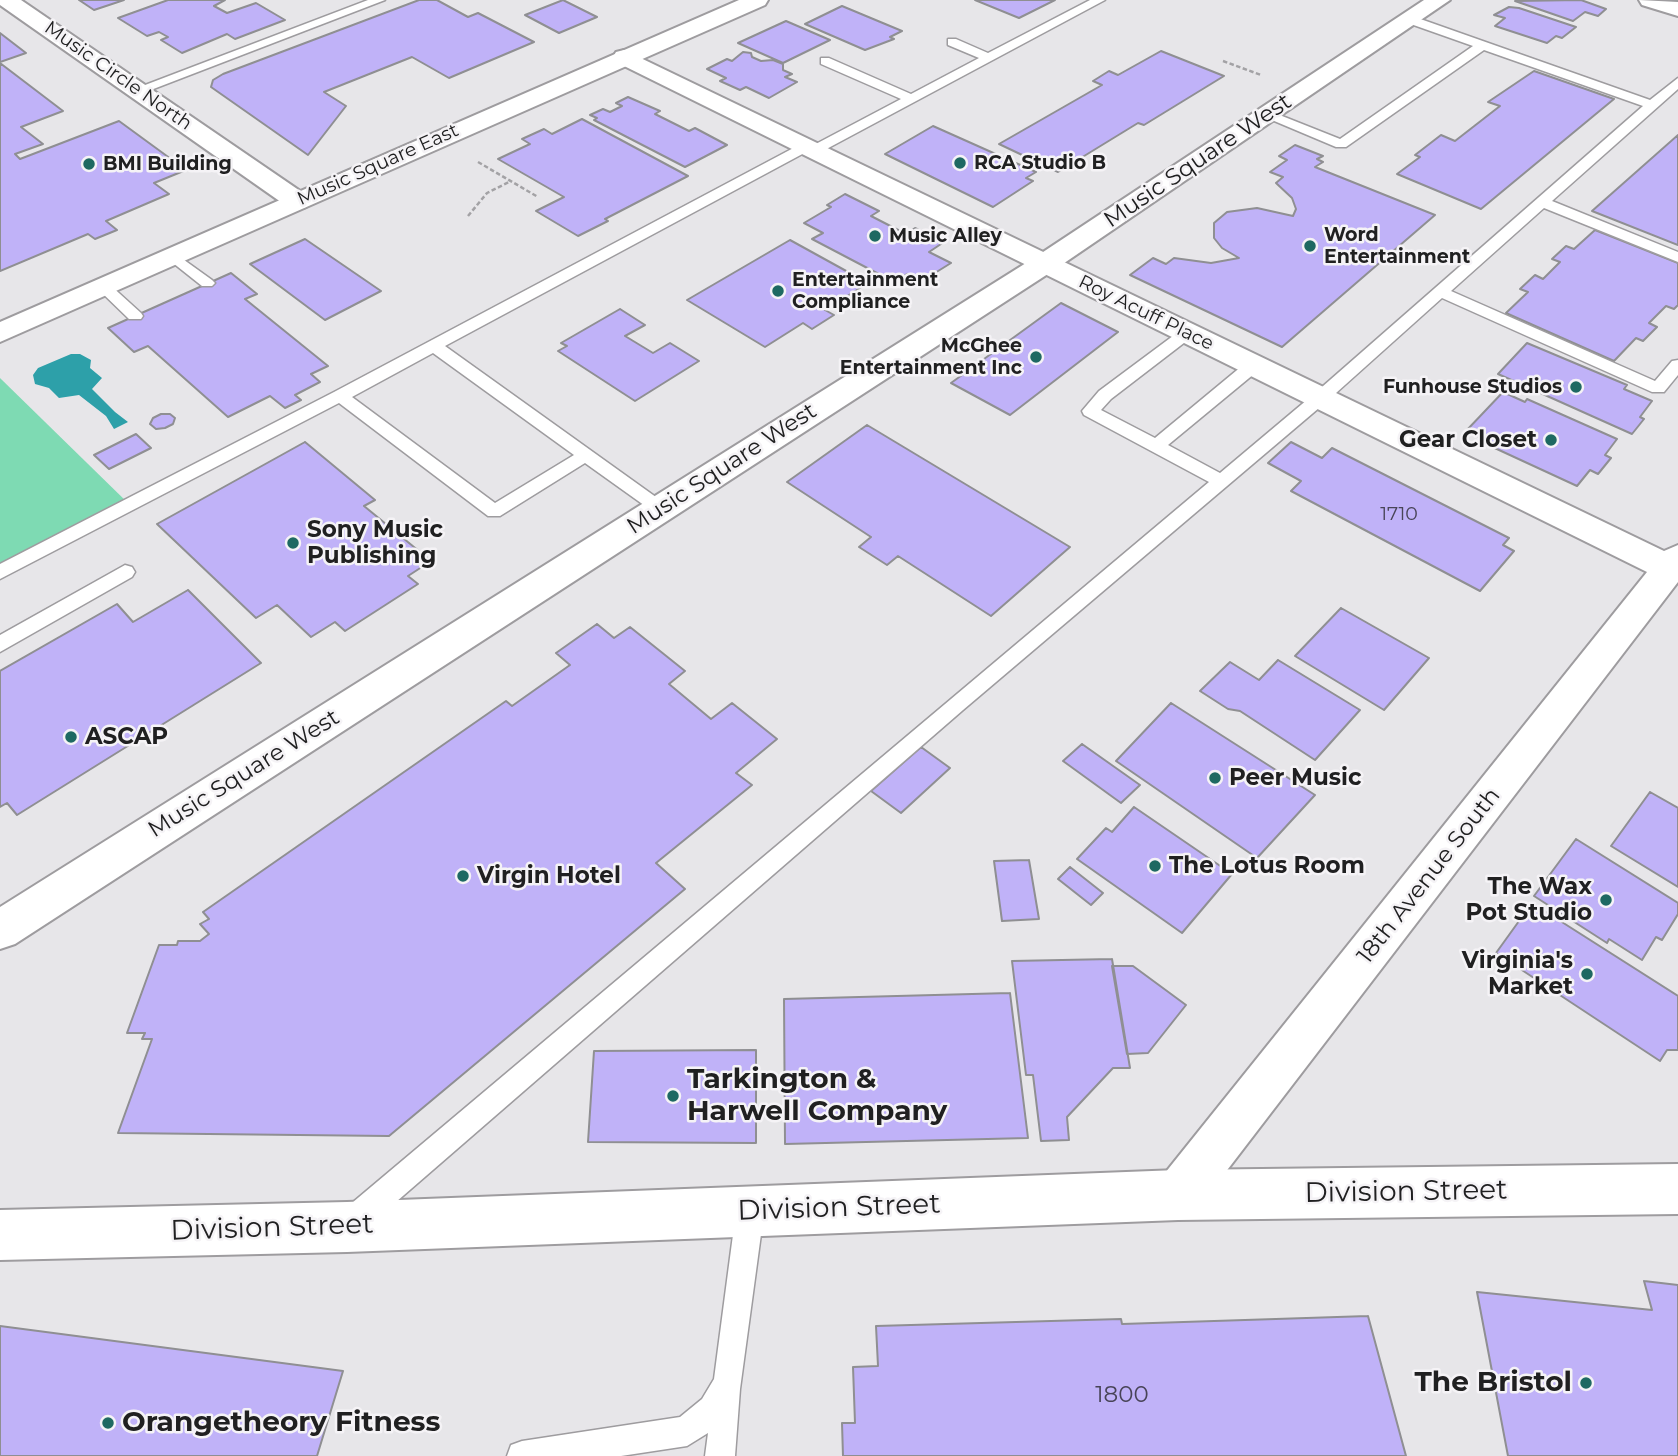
<!DOCTYPE html>
<style>
body{margin:0}
canvas{display:block;background:#e7e6e9}
</style>
<canvas width="1678" height="1456"></canvas>
<script>
const ctx = document.querySelector('canvas').getContext('2d');
ctx.lineJoin = 'round';
function fillPath(path, color) { ctx.fillStyle = color; ctx.fill(path, 'evenodd'); }
const toPath = rows => new Path2D(rows.map(r => 'M' + r).join(''));
function trace(path, color, width, dash) { ctx.strokeStyle = color; ctx.lineWidth = width; ctx.lineCap = dash ? 'butt' : 'round'; ctx.setLineDash(dash || []); ctx.stroke(path); }
function write(font, color, halo, rows, align = 'center') {
  ctx.font = font + ' Montserrat,sans-serif'; ctx.lineWidth = 5; ctx.setLineDash([]); ctx.textBaseline = 'middle'; ctx.strokeStyle = halo; ctx.fillStyle = color; for (const [text, x, y, turn = 0] of rows) {
    ctx.save(); ctx.translate(x, y); ctx.rotate((+turn || 0) * Math.PI / 180); ctx.textAlign = isNaN(turn) ? turn : align; if (halo) ctx.strokeText(text, 0, 0); ctx.fillText(text, 0, 0); ctx.restore();
  }
}
const green = toPath([
 [0,378,130,505,0,572]
]);
const water = toPath([
 [71,354,80,354,91,360,90,368,102,378,92,389,115,412,128,422,114,429,106,416,79,395,59,398,49,388,35,384,33,375,38,368]
]);
const building = toPath([
 [79,0,124,0,94,10,79,0],
 [168,0,225,0,214,6,227,13,256,3,285,20,235,39,227,34,182,53,161,40,168,37,159,32,147,36,118,18,168,0],
 [419,0,437,0,468,17,478,13,534,42,449,78,412,57,324,92,346,106,308,155,211,87,213,80,223,74,419,0],
 [563,0,597,17,559,33,525,15,563,0],
 [975,0,1055,0,1019,18,975,0],
 [1581,0,1606,9,1598,16,1585,12,1573,21,1515,1,1581,0],
 [842,6,902,31,890,37,894,39,865,50,805,24,842,6],
 [1509,7,1519,8,1576,27,1562,38,1556,36,1547,43,1495,26,1505,18,1494,15,1509,7],
 [786,21,830,40,783,63,738,43,786,21],
 [0,33,26,53,0,62,0,33],
 [1161,51,1224,76,1144,125,1138,123,1058,172,999,144,1102,85,1093,81,1109,71,1118,75,1161,51],
 [743,52,751,53,752,57,761,61,773,60,783,64,783,70,792,74,785,77,797,82,769,98,746,87,740,90,720,81,726,78,707,69,727,59,732,61,743,52],
 [0,63,63,111,21,127,43,144,15,154,20,159,119,121,186,170,154,183,169,194,106,221,117,230,95,239,88,234,0,271,0,63],
 [1534,71,1614,99,1481,209,1397,174,1420,157,1415,155,1441,135,1455,141,1500,106,1488,102,1534,71],
 [628,97,660,111,655,114,689,131,695,128,727,145,685,167,594,120,597,118,590,115,603,109,610,112,622,106,616,103,628,97],
 [582,119,688,176,605,219,608,221,578,236,536,211,564,197,498,159,530,144,522,139,544,129,552,134,582,119],
 [933,126,1036,172,1026,178,1033,181,993,207,885,154,933,126],
 [1678,135,1678,245,1592,211,1678,135],
 [1295,145,1323,156,1317,159,1323,162,1315,167,1435,215,1282,347,1130,275,1153,258,1166,264,1174,258,1211,263,1239,258,1222,248,1214,238,1214,223,1227,212,1257,208,1293,216,1296,209,1292,198,1276,183,1283,177,1270,172,1287,160,1279,156,1295,145],
 [845,194,879,211,871,216,906,234,915,228,944,242,929,252,951,263,922,281,907,274,894,282,812,239,823,233,804,223,831,207,827,205,845,194],
 [1595,230,1678,263,1678,305,1674,309,1666,306,1649,323,1657,327,1643,341,1636,338,1614,361,1506,313,1528,292,1520,289,1535,275,1543,279,1560,262,1552,259,1566,246,1574,249,1595,230],
 [305,239,381,291,325,320,250,264,305,239],
 [790,240,868,283,825,310,834,315,812,329,803,323,765,347,687,300,790,240],
 [231,273,257,294,245,299,328,366,311,374,320,382,295,395,301,400,285,408,270,396,228,417,148,346,134,352,108,328,231,273],
 [1061,303,1118,332,1010,415,951,383,1061,303],
 [620,309,645,325,625,336,653,353,670,343,699,361,635,401,558,351,567,346,561,343,620,309],
 [1527,343,1627,385,1624,389,1652,401,1640,417,1644,419,1632,434,1498,374,1527,343],
 [1503,392,1525,402,1527,399,1617,439,1605,455,1611,458,1598,474,1590,470,1577,486,1486,444,1488,441,1466,431,1503,392],
 [161,414,170,414,175,418,173,424,165,428,156,429,150,424,153,418,161,414],
 [867,425,1070,547,991,616,898,556,887,565,859,547,871,537,787,482,867,425],
 [136,434,151,448,109,469,94,455,136,434],
 [305,442,375,500,364,506,431,561,408,576,418,584,345,631,335,622,311,637,277,605,256,618,157,524,305,442],
 [1291,442,1322,458,1332,448,1509,538,1503,545,1514,551,1480,591,1291,491,1301,481,1268,463,1291,442],
 [188,590,261,663,17,815,7,803,0,807,0,671,117,604,133,622,188,590],
 [1341,608,1429,658,1384,710,1295,656,1341,608],
 [597,624,614,638,630,627,685,671,669,684,711,719,732,703,777,739,736,773,752,785,656,863,685,889,389,1136,118,1133,152,1039,142,1039,145,1033,127,1033,159,945,177,945,178,941,200,941,209,934,200,924,209,919,203,912,506,701,512,706,570,665,556,653,597,624],
 [1278,660,1360,710,1315,760,1240,711,1228,709,1200,691,1230,662,1259,680,1278,660],
 [1171,703,1315,795,1257,858,1116,761,1171,703],
 [1082,744,1140,785,1121,803,1063,761,1082,744],
 [921,747,950,768,901,813,871,791,921,747],
 [1650,792,1678,808,1678,887,1611,846,1650,792],
 [1134,807,1232,874,1182,933,1077,859,1106,828,1112,832,1134,807],
 [1576,839,1678,903,1678,914,1662,940,1656,937,1642,960,1609,939,1607,943,1534,896,1576,839],
 [1029,860,1039,919,1002,921,994,861,1029,860],
 [1070,867,1103,893,1091,905,1058,879,1070,867],
 [1532,903,1678,996,1678,1050,1667,1050,1660,1061,1496,953,1532,903],
 [1112,959,1130,1068,1113,1068,1067,1117,1069,1140,1041,1141,1033,1075,1026,1075,1012,961,1112,959],
 [1112,966,1133,966,1186,1005,1148,1053,1127,1054,1112,966],
 [1010,993,1028,1138,785,1144,784,999,1010,993],
 [756,1050,756,1143,588,1142,594,1051,756,1050],
 [1644,1281,1678,1285,1678,1456,1508,1456,1477,1292,1652,1310,1644,1281],
 [1368,1316,1406,1456,843,1456,842,1423,855,1423,853,1367,878,1366,876,1326,1121,1319,1122,1324,1368,1316],
 [0,1326,343,1371,317,1456,0,1456,0,1326]
]);
const path = toPath([
 [1223,61,1261,75],
 [478,162,538,197],
 [468,216,487,193,511,181]
]);
const service = toPath([
 [368,0,385,0,143,93,133,93,132,90,368,0],
 [1090,0,1105,0,819,153,808,151,445,346,667,505,670,509,667,513,655,513,585,463,500,516,488,516,339,403,0,579,0,564,334,392,801,144,812,146,901,99,821,64,821,58,829,58,911,94,979,58,948,45,948,39,956,39,988,53,1090,0],
 [433,353,574,455,495,503,352,397,433,353],
 [1409,15,1650,100,1678,78,1678,89,1552,201,1678,252,1678,262,1544,208,1451,291,1655,381,1672,361,1678,360,1678,375,1664,392,1652,392,1442,298,1326,402,963,710,366,1228,356,1232,346,1228,342,1218,346,1208,1209,482,1084,415,1082,411,1099,391,1181,330,1193,330,1195,333,1193,336,1111,399,1101,410,1155,438,1248,361,1260,361,1262,365,1260,369,1168,445,1220,473,1314,394,1643,106,1484,50,1346,147,1336,147,1260,115,1262,112,1272,112,1340,139,1473,46,1405,22,1405,16,1409,15],
 [173,252,212,280,215,283,212,286,202,286,168,259,166,256,168,253,173,252],
 [104,282,109,284,141,313,143,316,141,319,129,319,99,290,96,287,99,284,104,282],
 [125,565,132,567,135,572,132,577,0,652,0,635,125,565],
 [750,1198,760,1202,764,1212,740,1389,735,1456,705,1456,708,1433,687,1446,621,1456,507,1456,511,1445,522,1441,680,1417,702,1399,714,1379,736,1212,740,1202,750,1198]
]);
const minor = toPath([
 [0,0,21,0,306,195,310,201,306,207,297,209,288,207,0,5,0,0],
 [1639,0,1678,2,1678,16,1642,5,1639,0],
 [624,50,1664,551,1678,545,1678,582,1195,1212,1178,1220,1161,1212,1153,1195,1161,1178,1647,572,616,62,613,57,616,52,624,50]
]);
const secondary = toPath([
 [739,0,768,0,765,5,0,342,0,322,739,0],
 [1424,0,1450,0,1054,270,15,944,0,949,0,907,1034,258,1424,0],
 [1678,1164,1678,1214,1178,1220,347,1252,0,1260,0,1210,347,1202,1178,1170,1678,1164]
]);
const markers = [
 [960,163,7,"#1e6962"],
 [89,164,7,"#1e6962"],
 [875,236,7,"#1e6962"],
 [1310,246,7,"#1e6962"],
 [778,291,7,"#1e6962"],
 [1036,357,7,"#1e6962"],
 [1576,387,7,"#1e6962"],
 [1551,440,7,"#1e6962"],
 [293,543,7,"#1e6962"],
 [71,737,7,"#1e6962"],
 [1215,778,7,"#1e6962"],
 [1155,866,7,"#1e6962"],
 [463,876,7,"#1e6962"],
 [1606,900,7,"#1e6962"],
 [1587,974,7,"#1e6962"],
 [673,1096,7,"#1e6962"],
 [1586,1383,7,"#1e6962"],
 [108,1423,7,"#1e6962"]
];
const farStreetnames = [
 ["Music Circle North",118,76,35],
 ["Music Square East",378,165,-24],
 ["Roy Acuff Place",1146,313,26]
];
const farPoinames = [
 ["RCA Studio B",974,163],
 ["BMI Building",103,164],
 ["Word",1324,235],
 ["Entertainment",1324,257],
 ["Music Alley",889,236],
 ["Entertainment",792,280],
 ["Compliance",792,302],
 ["McGhee",1022,346,"right"],
 ["Entertainment Inc",1022,368,"right"],
 ["Funhouse Studios",1562,387,"right"]
];
const numberNames = [
 ["1710",1399,514]
];
const streetNames = [
 ["Music Square West",1198,161,-34],
 ["Music Square West",722,469,-33],
 ["Music Square West",244,774,-32],
 ["18th Avenue South",1429,876,-52]
];
const poiNames = [
 ["Gear Closet",1537,440,"right"],
 ["Sony Music",307,530],
 ["Publishing",307,556],
 ["ASCAP",85,737],
 ["Peer Music",1229,778],
 ["The Lotus Room",1169,866],
 ["Virgin Hotel",477,876],
 ["The Wax",1592,887,"right"],
 ["Pot Studio",1592,913,"right"],
 ["Virginia's",1573,961,"right"],
 ["Market",1573,987,"right"]
];
const nearNumbernames = [
 ["1800",1122,1395]
];
const nearPoinames = [
 ["Tarkington &",687,1080],
 ["Harwell Company",687,1112],
 ["The Bristol",1572,1383,"right"],
 ["Orangetheory Fitness",122,1423]
];
const nearStreetnames = [
 ["Division Street",1406,1192,-1],
 ["Division Street",839,1208,-2],
 ["Division Street",272,1228,-2]
];
fillPath(green, '#7edab3');
fillPath(water, '#2da0a9');
fillPath(building, '#c0b2f8');
trace(building, '#8f8f92', 2);
trace(service, '#9e9c9f', 3);
trace(minor, '#9e9c9f', 4);
trace(secondary, '#9e9c9f', 4);
trace(path, '#a3a2a5', 2.5, [4.5, 2.5]);
fillPath(service, '#fff');
fillPath(minor, '#fff');
fillPath(secondary, '#fff');
for (const [x, y, r, color] of markers) { const dot = new Path2D(); dot.arc(x, y, r, 0, 2 * Math.PI); ctx.fillStyle = color; ctx.fill(dot); trace(dot, '#f5f3f6', 2.5); }
write('19px', '#202021', '#f5f3f6', farStreetnames);
write('bold 19px', '#202021', '#f5f3f6', farPoinames, 'left');
write('19px', '#484457', null, numberNames);
write('23px', '#202021', '#f5f3f6', streetNames);
write('bold 23px', '#202021', '#f5f3f6', poiNames, 'left');
write('23px', '#484457', null, nearNumbernames);
write('bold 28px', '#202021', '#f5f3f6', nearPoinames, 'left');
write('28px', '#202021', '#f5f3f6', nearStreetnames);
</script>
